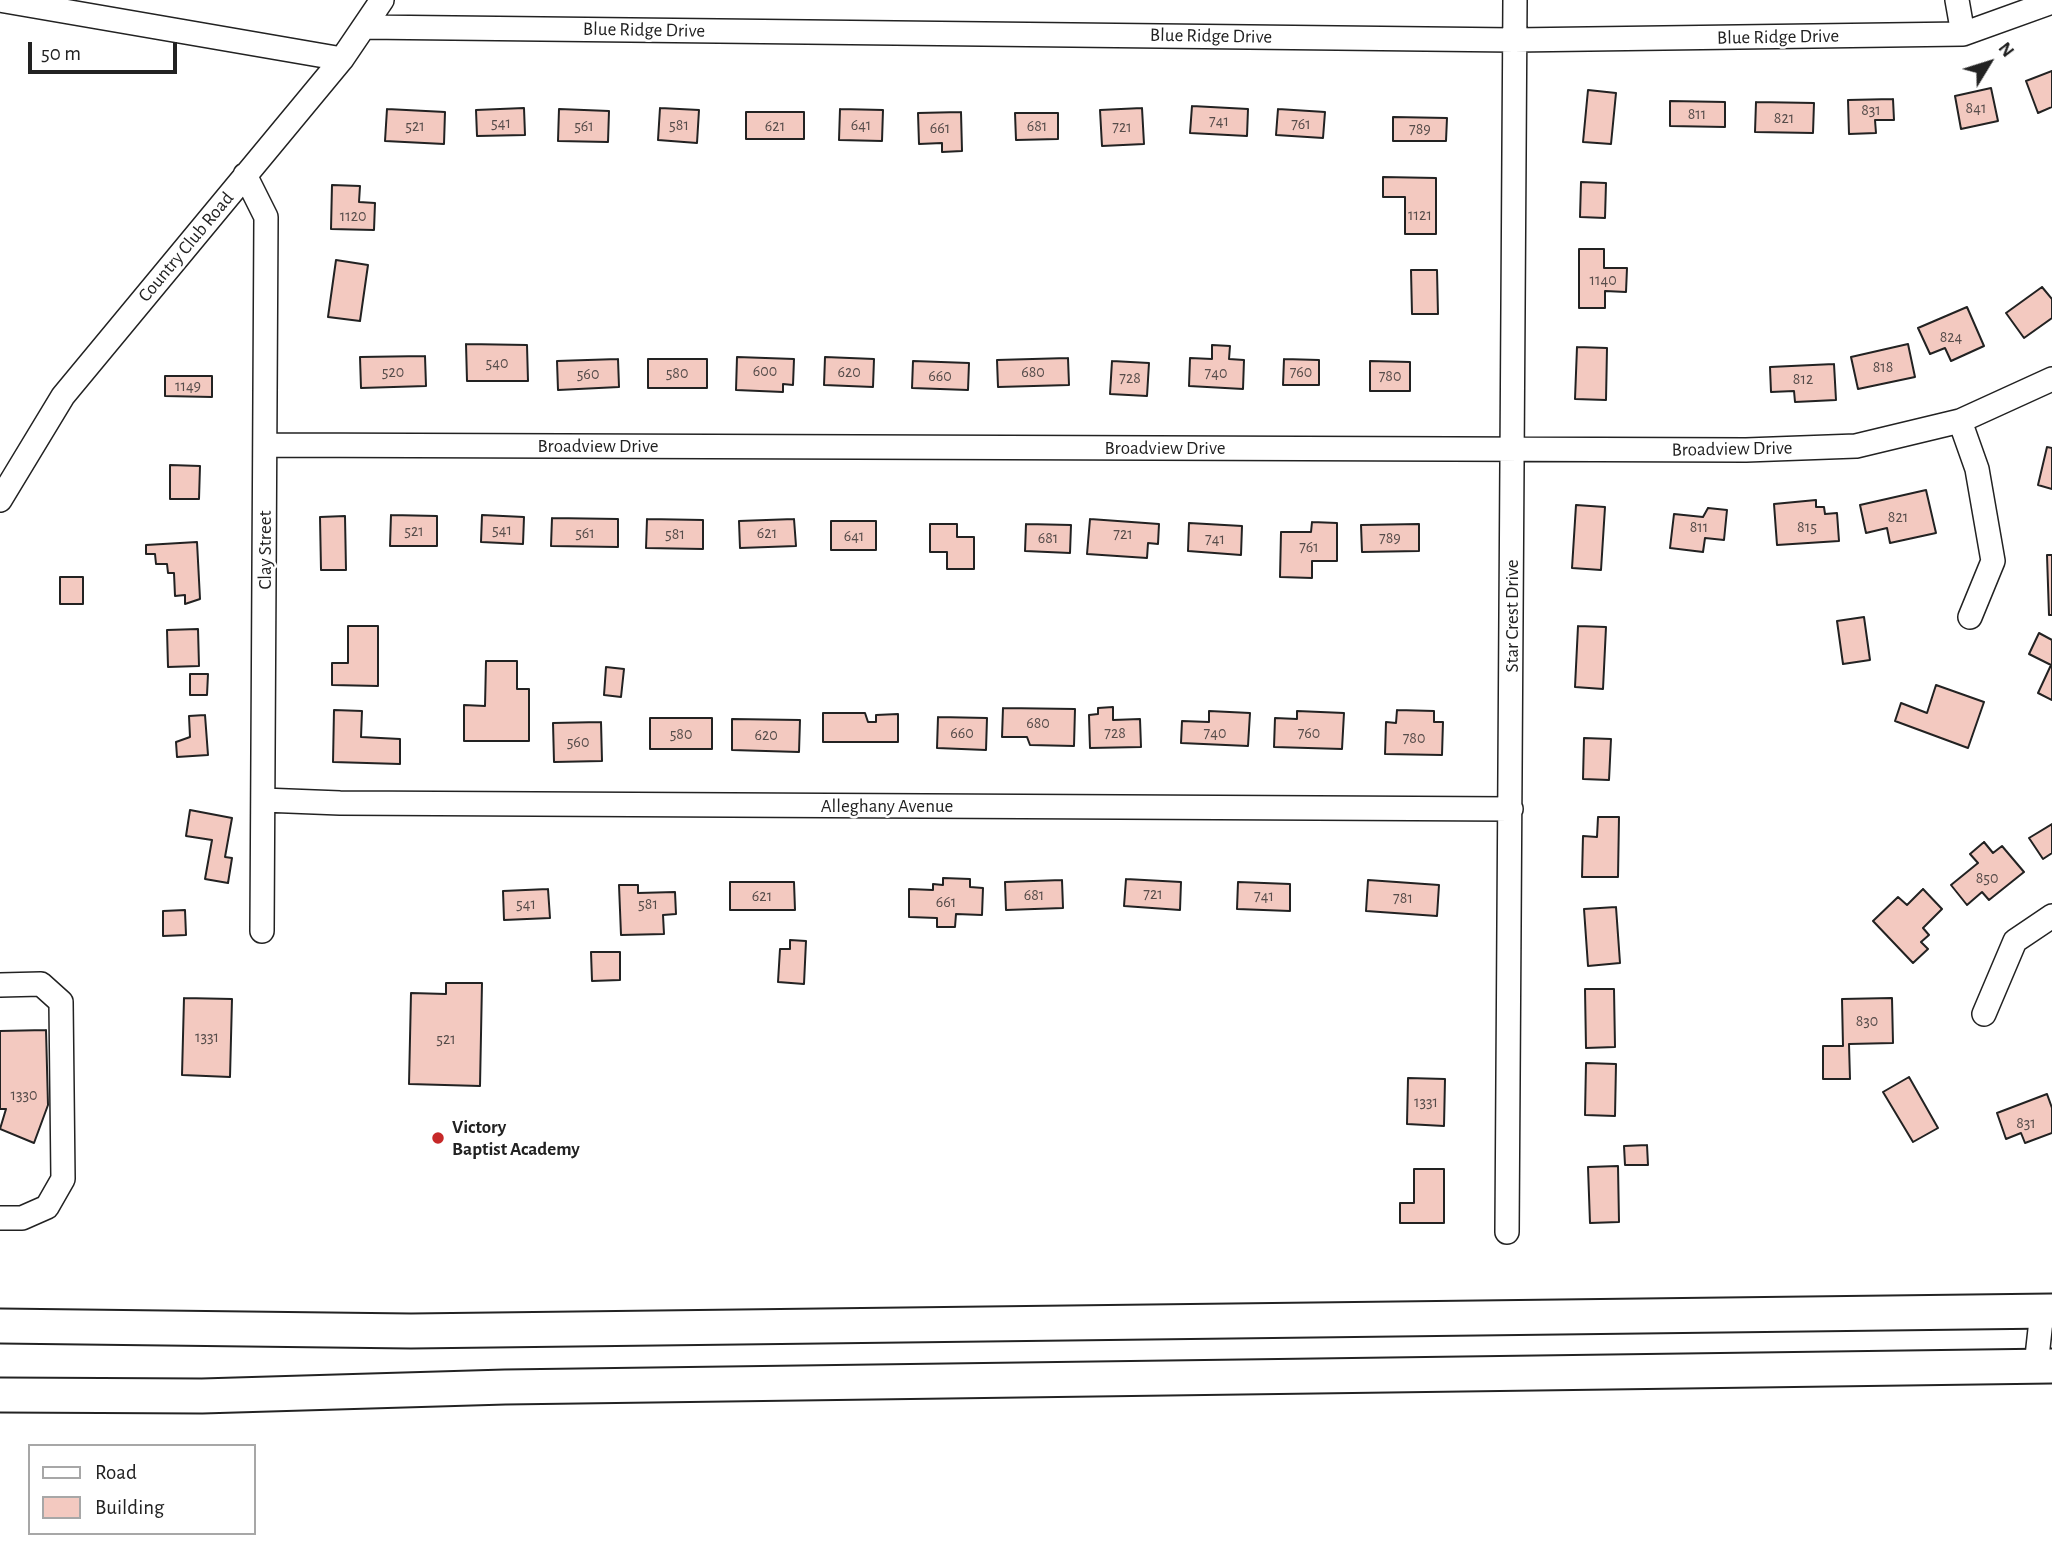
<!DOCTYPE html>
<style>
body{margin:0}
#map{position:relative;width:2052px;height:1563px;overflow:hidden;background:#fff;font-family:"Alegreya Sans",sans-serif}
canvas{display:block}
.legend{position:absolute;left:28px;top:1444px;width:228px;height:91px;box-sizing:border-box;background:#fff;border:2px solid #a7a7a7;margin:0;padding:9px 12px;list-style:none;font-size:21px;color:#222}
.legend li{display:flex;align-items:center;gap:14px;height:35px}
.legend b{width:35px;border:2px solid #a7a7a7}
.north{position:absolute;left:1954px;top:28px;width:70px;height:70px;-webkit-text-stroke:5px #fff;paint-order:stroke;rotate:52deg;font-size:19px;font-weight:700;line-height:28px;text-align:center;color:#222}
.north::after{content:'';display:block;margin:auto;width:24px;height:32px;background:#222;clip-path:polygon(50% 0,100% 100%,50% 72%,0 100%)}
.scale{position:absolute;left:28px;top:42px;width:149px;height:32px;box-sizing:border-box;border:4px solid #222;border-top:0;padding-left:9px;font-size:21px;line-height:24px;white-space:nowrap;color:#222;-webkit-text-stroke:5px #fff;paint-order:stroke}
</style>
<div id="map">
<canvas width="2052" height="1563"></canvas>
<ul class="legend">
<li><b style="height:9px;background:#fff"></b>Road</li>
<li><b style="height:19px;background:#f3c9c0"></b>Building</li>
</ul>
<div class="north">N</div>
<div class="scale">50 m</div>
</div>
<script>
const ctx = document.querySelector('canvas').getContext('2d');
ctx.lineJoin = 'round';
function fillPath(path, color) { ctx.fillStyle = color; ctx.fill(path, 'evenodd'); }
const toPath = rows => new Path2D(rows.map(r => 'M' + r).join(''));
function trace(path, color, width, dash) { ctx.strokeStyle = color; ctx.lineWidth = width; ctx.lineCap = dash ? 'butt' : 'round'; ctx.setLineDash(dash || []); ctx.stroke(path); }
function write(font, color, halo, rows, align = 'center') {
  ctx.font = font + ' "Alegreya Sans",sans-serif'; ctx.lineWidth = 5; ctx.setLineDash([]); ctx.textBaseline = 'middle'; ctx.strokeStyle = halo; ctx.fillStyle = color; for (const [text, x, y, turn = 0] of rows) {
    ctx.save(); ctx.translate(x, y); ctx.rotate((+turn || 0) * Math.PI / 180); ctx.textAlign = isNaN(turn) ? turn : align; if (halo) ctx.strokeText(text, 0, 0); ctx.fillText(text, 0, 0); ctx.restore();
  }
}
const building = toPath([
 [2052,71,2052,107,2038,113,2026,81,2052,71],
 [1991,88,1998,121,1961,129,1955,96,1991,88],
 [1588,90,1616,93,1611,144,1583,142,1588,90],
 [1893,99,1894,120,1875,120,1876,133,1849,134,1848,100,1893,99],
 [1670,101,1725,102,1725,127,1670,126,1670,101],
 [1756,102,1814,103,1813,133,1755,132,1756,102],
 [1192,106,1248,109,1247,136,1190,133,1192,106],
 [524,108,525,135,477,136,476,110,524,108],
 [660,108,699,110,697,143,658,140,660,108],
 [1142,108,1144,144,1102,146,1100,110,1142,108],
 [387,109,445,112,444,144,385,141,387,109],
 [559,109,609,111,608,142,558,141,559,109],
 [840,109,883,110,882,141,839,140,840,109],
 [1278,109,1325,112,1323,138,1276,135,1278,109],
 [746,112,804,112,804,139,746,139,746,112],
 [961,112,962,151,942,152,942,143,919,144,918,113,961,112],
 [1015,113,1058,113,1058,139,1016,140,1015,113],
 [1393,117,1447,118,1446,141,1393,141,1393,117],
 [1383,177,1436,178,1436,234,1405,234,1405,197,1383,197,1383,177],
 [1581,182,1606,183,1605,218,1580,217,1581,182],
 [332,185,360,186,359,202,375,203,374,230,331,229,332,185],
 [1579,249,1604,249,1604,268,1627,268,1626,292,1605,291,1605,308,1579,308,1579,249],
 [336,260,368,265,360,321,328,317,336,260],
 [1411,270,1437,270,1438,314,1412,314,1411,270],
 [2042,287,2052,299,2052,318,2024,338,2006,313,2042,287],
 [1967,307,1984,346,1951,361,1945,348,1930,354,1918,328,1967,307],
 [466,344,527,345,528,381,467,381,466,344],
 [1908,344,1915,377,1858,389,1851,357,1908,344],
 [1212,345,1230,346,1229,359,1244,360,1243,389,1189,386,1190,358,1212,359,1212,345],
 [1577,347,1607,348,1606,400,1575,399,1577,347],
 [425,356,426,386,361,388,360,357,425,356],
 [737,357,794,359,793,385,783,384,783,392,736,390,737,357],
 [825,357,874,359,873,387,824,385,825,357],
 [1068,358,1069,385,998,387,997,360,1068,358],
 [618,359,619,387,558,390,557,361,618,359],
 [648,359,707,359,707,388,648,388,648,359],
 [1284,359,1319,360,1319,385,1283,385,1284,359],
 [913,361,969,363,968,390,912,388,913,361],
 [1112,361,1149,363,1147,396,1110,394,1112,361],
 [1370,361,1410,362,1410,391,1370,391,1370,361],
 [1834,364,1836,400,1795,402,1794,391,1771,392,1770,367,1834,364],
 [165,376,212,376,212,397,165,396,165,376],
 [2047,447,2052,448,2052,489,2038,485,2047,447],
 [170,465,200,466,199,499,170,499,170,465],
 [1926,490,1936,533,1890,543,1887,528,1866,533,1860,505,1926,490],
 [1816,500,1816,507,1824,507,1825,514,1837,513,1839,541,1777,545,1774,504,1816,500],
 [1576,505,1605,507,1601,570,1572,568,1576,505],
 [1708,508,1727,510,1724,540,1705,538,1703,552,1670,548,1674,514,1703,517,1708,508],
 [391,515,437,516,437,546,390,546,391,515],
 [482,515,524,517,523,544,481,542,482,515],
 [345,516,346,570,321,570,320,517,345,516],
 [552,518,618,519,618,547,551,546,552,518],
 [647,519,703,520,703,549,646,548,647,519],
 [794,519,796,546,740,548,739,521,794,519],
 [1090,519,1159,524,1158,544,1148,543,1147,558,1087,554,1090,519],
 [831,521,876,521,876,550,831,550,831,521],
 [1312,522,1337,523,1337,561,1312,561,1312,578,1280,577,1281,532,1311,532,1312,522],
 [1189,523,1242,526,1241,555,1188,551,1189,523],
 [930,524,957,524,957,537,974,537,974,569,947,569,947,552,930,552,930,524],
 [1026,524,1071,525,1070,553,1025,551,1026,524],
 [1419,524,1419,551,1362,552,1361,525,1419,524],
 [197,542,200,599,185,604,185,595,175,596,174,573,168,573,167,564,156,564,155,554,146,554,146,545,197,542],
 [2047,555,2052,555,2052,615,2049,615,2047,555],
 [60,577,83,577,83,604,60,604,60,577],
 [1864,617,1870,660,1843,664,1837,621,1864,617],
 [348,626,378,626,378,686,332,685,332,663,348,663,348,626],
 [1578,626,1606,627,1603,689,1575,687,1578,626],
 [198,629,199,666,168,667,167,630,198,629],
 [2039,633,2052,640,2052,700,2038,693,2051,665,2029,654,2039,633],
 [486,661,517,661,517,689,529,689,529,741,464,741,464,705,485,706,486,661],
 [606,667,624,669,621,697,604,695,606,667],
 [190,674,208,674,207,695,190,695,190,674],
 [1936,685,1984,702,1968,748,1895,721,1901,703,1927,713,1936,685],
 [1113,707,1113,720,1140,719,1141,747,1090,748,1089,715,1098,714,1098,708,1113,707],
 [1003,708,1075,709,1074,746,1030,745,1027,737,1002,737,1003,708],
 [334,710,362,711,361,737,400,739,400,764,333,762,334,710],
 [1397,710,1434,711,1434,722,1443,722,1442,755,1385,754,1386,722,1396,723,1397,710],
 [1209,711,1250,713,1248,746,1181,743,1182,721,1209,722,1209,711],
 [1297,711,1344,713,1342,749,1274,747,1275,718,1297,719,1297,711],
 [823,713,865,713,868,722,876,722,876,715,898,714,898,742,823,742,823,713],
 [205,715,208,755,177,757,176,742,190,737,189,716,205,715],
 [938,717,987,718,986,750,937,748,938,717],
 [650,718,712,718,712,749,650,749,650,718],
 [732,719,800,720,799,752,732,750,732,719],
 [601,722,602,761,554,762,553,723,601,722],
 [1584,738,1611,739,1609,780,1583,779,1584,738],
 [190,810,232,818,225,857,232,858,228,883,205,879,212,840,186,836,190,810],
 [1598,817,1619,817,1618,877,1582,877,1583,836,1597,837,1598,817],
 [2052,824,2052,853,2043,859,2029,838,2052,824],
 [1984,842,1993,853,2002,846,2024,872,1989,900,1982,892,1967,905,1951,885,1978,863,1970,854,1984,842],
 [943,878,970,879,970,887,983,888,982,915,956,914,955,927,937,927,937,918,909,917,909,889,933,890,933,884,943,885,943,878],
 [1126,879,1181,882,1180,910,1124,906,1126,879],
 [1062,880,1063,908,1006,910,1005,882,1062,880],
 [1368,880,1439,885,1437,916,1366,911,1368,880],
 [730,882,794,882,795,910,730,910,730,882],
 [1238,882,1290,884,1290,911,1237,909,1238,882],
 [619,885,638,885,638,893,675,892,676,914,663,915,664,934,621,935,619,885],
 [548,889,550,918,504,920,503,891,548,889],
 [1923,889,1942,909,1923,928,1929,935,1921,942,1928,949,1913,963,1873,921,1898,897,1907,905,1923,889],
 [1616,907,1620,963,1588,966,1584,909,1616,907],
 [185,910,186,935,163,936,163,911,185,910],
 [790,940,806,941,804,984,778,982,780,949,790,949,790,940],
 [591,952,620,952,620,980,592,981,591,952],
 [446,983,482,983,480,1086,409,1084,411,993,446,994,446,983],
 [1585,989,1614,989,1615,1047,1586,1048,1585,989],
 [184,998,232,999,230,1077,182,1075,184,998],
 [1892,998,1893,1043,1849,1044,1850,1079,1823,1079,1823,1046,1843,1046,1842,999,1892,998],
 [46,1030,48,1105,34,1143,0,1129,6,1109,0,1109,0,1031,46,1030],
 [1586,1063,1616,1064,1615,1116,1585,1115,1586,1063],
 [1909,1077,1938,1128,1913,1142,1883,1092,1909,1077],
 [1408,1078,1445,1079,1444,1126,1407,1124,1408,1078],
 [2047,1094,2052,1108,2052,1133,2025,1143,2021,1133,2006,1139,1997,1113,2047,1094],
 [1647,1145,1648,1165,1625,1165,1624,1146,1647,1145],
 [1618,1166,1619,1222,1590,1223,1588,1167,1618,1166],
 [1414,1169,1444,1169,1444,1223,1400,1223,1400,1203,1414,1203,1414,1169]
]);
const minor = toPath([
 [0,0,342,59],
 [1957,0,1963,34],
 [365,27,1514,40,1963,34,2052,2],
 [245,175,266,217,262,931],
 [1960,421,1977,469,1993,561,1970,617],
 [266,445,1746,450,1856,446,1960,421,2052,379],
 [0,500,63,396,342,59,382,0],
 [263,800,340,803,1511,809],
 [0,985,41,984,61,1002,63,1179,47,1207,22,1218,0,1218],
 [1984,1014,2015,941,2052,916],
 [1507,1232,1515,0],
 [2036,1366,2042,1311]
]);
const highway = toPath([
 [0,1326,411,1331,2052,1311],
 [0,1395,202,1396,505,1387,2052,1366]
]);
const markers = [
 [438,1138,7,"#c62828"]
];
const numberNames = [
 ["841",1976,108],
 ["831",1871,110],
 ["811",1697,114],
 ["821",1784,118],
 ["741",1219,121],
 ["541",501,123],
 ["761",1301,124],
 ["581",679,125],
 ["641",861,125],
 ["521",415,126],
 ["561",584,126],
 ["621",775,126],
 ["681",1037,126],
 ["721",1122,127],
 ["661",940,128],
 ["789",1420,129],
 ["1121",1420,215],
 ["1120",353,216],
 ["1140",1603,280],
 ["824",1951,337],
 ["540",497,363],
 ["818",1883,367],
 ["600",765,371],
 ["520",393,372],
 ["620",849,372],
 ["680",1033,372],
 ["760",1301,372],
 ["580",677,373],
 ["740",1216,373],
 ["560",588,374],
 ["660",940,376],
 ["780",1390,376],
 ["728",1130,378],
 ["812",1803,379],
 ["1149",188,386],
 ["821",1898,517],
 ["811",1699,527],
 ["815",1807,527],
 ["541",502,530],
 ["521",414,531],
 ["561",585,533],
 ["621",767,533],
 ["581",675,534],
 ["721",1123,534],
 ["641",854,536],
 ["681",1048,538],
 ["789",1390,538],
 ["741",1215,539],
 ["761",1309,547],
 ["680",1038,723],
 ["660",962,733],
 ["728",1115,733],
 ["740",1215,733],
 ["760",1309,733],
 ["580",681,734],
 ["620",766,735],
 ["780",1414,738],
 ["560",578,742],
 ["850",1987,878],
 ["721",1153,894],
 ["681",1034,895],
 ["621",762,896],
 ["741",1264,896],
 ["781",1403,898],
 ["661",946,902],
 ["541",526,904],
 ["581",648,904],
 ["830",1867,1021],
 ["1331",207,1037],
 ["521",446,1039],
 ["1330",24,1095],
 ["1331",1426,1102],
 ["831",2026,1123]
];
const streetNames = [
 ["Blue Ridge Drive",644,30,1],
 ["Blue Ridge Drive",1211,36,1],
 ["Blue Ridge Drive",1778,37,-1],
 ["Country Club Road",186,247,-50],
 ["Broadview Drive",598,446],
 ["Broadview Drive",1165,448],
 ["Broadview Drive",1732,449,-1],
 ["Clay Street",265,550,-90],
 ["Star Crest Drive",1512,616,-90],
 ["Alleghany Avenue",887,806]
];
const poiNames = [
 ["Victory",452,1127],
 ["Baptist Academy",452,1149]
];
fillPath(building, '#f3c9c0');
trace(building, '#222', 2);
trace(minor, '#222', 26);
trace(highway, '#222', 37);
trace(minor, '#fff', 23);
trace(highway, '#fff', 33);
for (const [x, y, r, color] of markers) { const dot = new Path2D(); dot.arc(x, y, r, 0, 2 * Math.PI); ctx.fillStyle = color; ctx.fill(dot); trace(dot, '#fff', 2.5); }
write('16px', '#564c4a', null, numberNames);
write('19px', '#222', '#fff', streetNames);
write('bold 19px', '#222', '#fff', poiNames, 'left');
</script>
